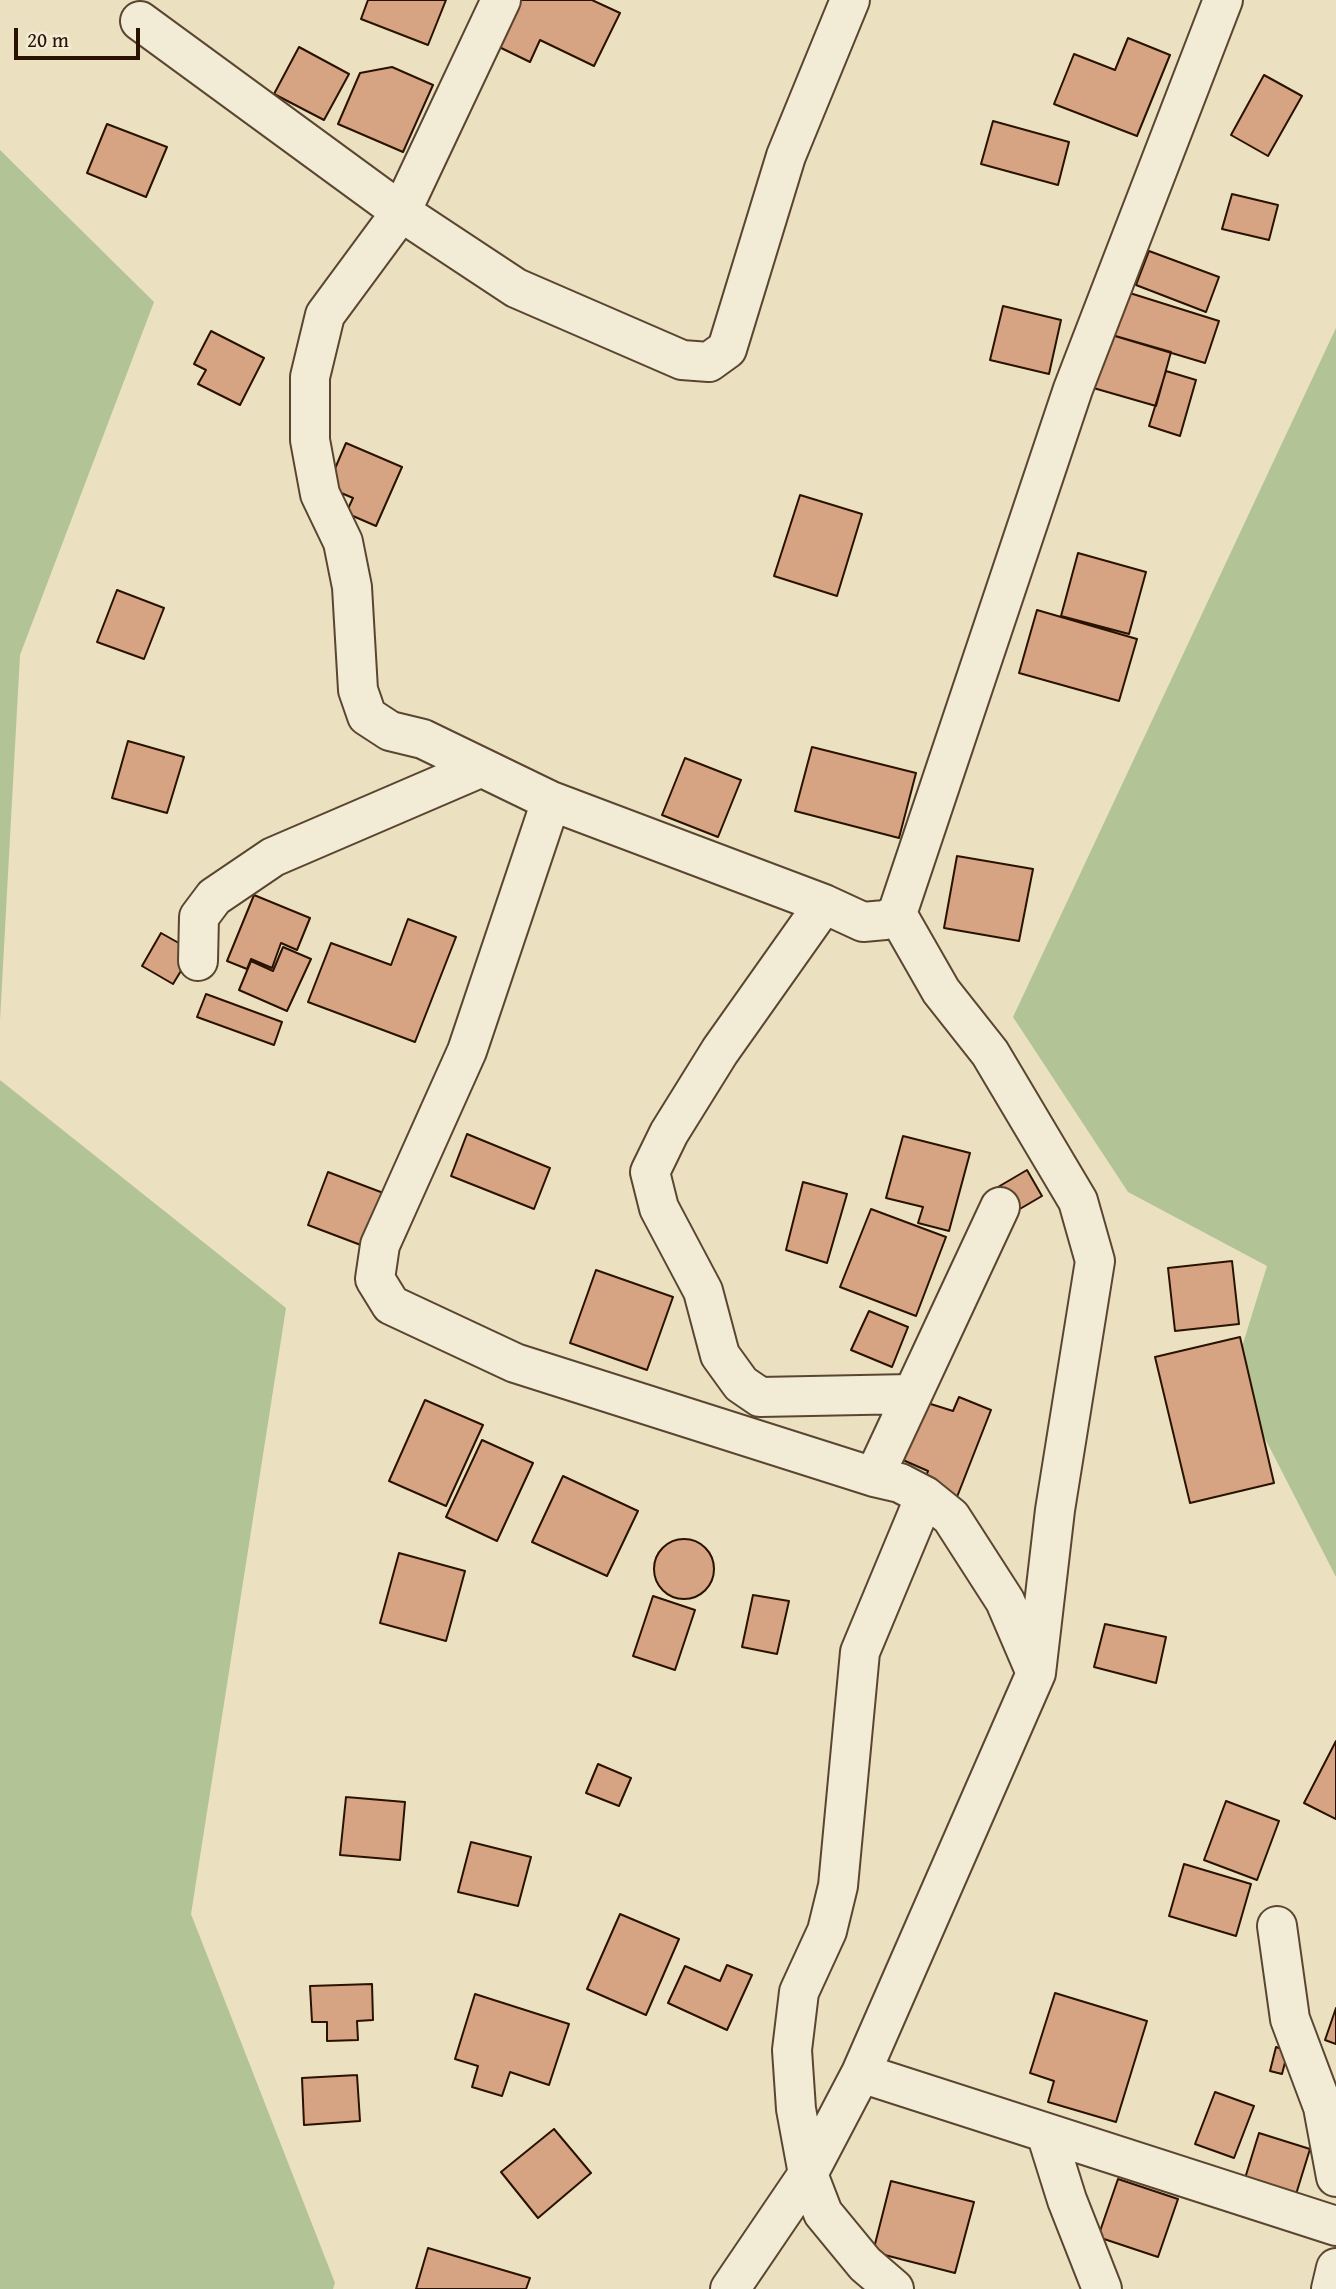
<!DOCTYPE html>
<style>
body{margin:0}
#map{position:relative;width:1336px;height:2289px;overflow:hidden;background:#ebe0c0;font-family:"Gentium Book Plus",serif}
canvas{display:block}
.scale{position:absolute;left:14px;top:28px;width:126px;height:32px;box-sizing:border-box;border:4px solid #2a1200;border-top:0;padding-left:9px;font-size:21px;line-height:24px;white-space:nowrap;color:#2a1200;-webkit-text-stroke:5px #f2ebd6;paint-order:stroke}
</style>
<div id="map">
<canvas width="1336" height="2289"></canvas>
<div class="scale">20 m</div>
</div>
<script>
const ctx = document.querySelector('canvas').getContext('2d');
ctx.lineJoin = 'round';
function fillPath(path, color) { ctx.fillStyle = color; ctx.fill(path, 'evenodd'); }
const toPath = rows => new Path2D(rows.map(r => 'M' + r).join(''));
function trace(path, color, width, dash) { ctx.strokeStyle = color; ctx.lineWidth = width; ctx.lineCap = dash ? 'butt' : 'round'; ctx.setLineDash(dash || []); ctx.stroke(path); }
const green = toPath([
 [0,150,154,302,20,655,0,1020],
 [1336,328,1336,1577,1233,1376,1267,1266,1128,1192,1013,1017],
 [0,1080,286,1308,191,1914,335,2283,333,2289,0,2289]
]);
const building = toPath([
 [368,0,446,0,428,45,361,19,368,0],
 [515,0,592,0,620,13,594,66,540,40,530,62,493,44,515,0],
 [1128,38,1170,55,1137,136,1054,104,1074,54,1115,70,1128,38],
 [299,47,349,74,324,120,274,94,299,47],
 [392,67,433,85,403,152,338,124,360,73,392,67],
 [1264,75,1302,96,1268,156,1231,135,1264,75],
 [993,121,1069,142,1058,185,981,164,993,121],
 [107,124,167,147,146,197,87,173,107,124],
 [1232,194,1278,205,1269,240,1222,229,1232,194],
 [1149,251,1219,277,1206,312,1136,285,1149,251],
 [1117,289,1219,321,1205,363,1105,333,1117,289],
 [1003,306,1061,320,1049,374,990,360,1003,306],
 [211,331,264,358,240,405,198,384,206,370,194,364,211,331],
 [1105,333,1171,352,1156,406,1090,387,1105,333],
 [1166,371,1196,380,1180,436,1149,426,1166,371],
 [346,443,402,467,376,526,346,513,353,498,327,487,346,443],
 [800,495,862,514,837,596,774,576,800,495],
 [1078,553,1146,572,1129,634,1061,616,1078,553],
 [117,590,164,608,144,659,97,642,117,590],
 [1037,610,1137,639,1119,701,1019,673,1037,610],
 [128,741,184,757,167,813,112,798,128,741],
 [812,747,916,773,899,838,795,811,812,747],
 [685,758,741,780,718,837,662,815,685,758],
 [957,856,1033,869,1019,941,944,928,957,856],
 [254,895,310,918,297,950,281,943,272,968,251,959,247,969,227,961,254,895],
 [408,919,456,937,415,1042,308,1002,331,943,391,965,408,919],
 [161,933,193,951,173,984,142,966,161,933],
 [283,947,311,959,287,1011,239,990,251,961,273,971,283,947],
 [206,994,282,1022,274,1045,197,1017,206,994],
 [467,1134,550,1168,534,1209,451,1176,467,1134],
 [903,1136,970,1153,949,1231,918,1223,923,1207,886,1198,903,1136],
 [1027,1170,1042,1196,1013,1213,998,1187,1027,1170],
 [328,1172,386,1194,366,1247,308,1225,328,1172],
 [803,1182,847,1194,827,1263,786,1250,803,1182],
 [871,1209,946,1237,916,1316,840,1287,871,1209],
 [1232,1261,1239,1324,1175,1331,1168,1268,1232,1261],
 [596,1270,673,1297,647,1370,570,1343,596,1270],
 [869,1311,908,1327,892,1367,851,1350,869,1311],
 [1240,1337,1274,1483,1190,1503,1155,1357,1240,1337],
 [959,1397,991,1410,957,1497,923,1485,928,1471,896,1457,918,1400,953,1411,959,1397],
 [425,1400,483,1425,446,1506,389,1481,425,1400],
 [482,1440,533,1463,497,1541,446,1517,482,1440],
 [563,1476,638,1511,607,1576,532,1542,563,1476],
 '654 1569a30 30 0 1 1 60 0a30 30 0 1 1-60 0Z',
 [399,1553,465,1571,446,1641,380,1623,399,1553],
 [753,1595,789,1601,777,1654,742,1647,753,1595],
 [653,1596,695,1610,675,1670,633,1656,653,1596],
 [1105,1624,1166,1637,1156,1683,1094,1667,1105,1624],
 [1336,1741,1336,1819,1304,1803,1336,1741],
 [598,1764,631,1778,619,1806,586,1793,598,1764],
 [346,1797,405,1802,400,1860,340,1855,346,1797],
 [1226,1801,1279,1821,1257,1880,1204,1860,1226,1801],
 [471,1842,531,1857,518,1906,458,1892,471,1842],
 [1184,1864,1251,1884,1236,1936,1169,1916,1184,1864],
 [620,1914,679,1939,646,2015,587,1989,620,1914],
 [727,1965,752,1975,727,2030,668,2003,685,1966,720,1981,727,1965],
 [372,1984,373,2020,357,2021,358,2040,327,2041,327,2022,312,2022,310,1986,372,1984],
 [1055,1993,1147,2021,1116,2122,1048,2102,1054,2081,1030,2073,1055,1993],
 [475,1994,569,2024,549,2085,510,2072,502,2096,472,2087,478,2066,455,2059,475,1994],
 [1336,2008,1336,2044,1325,2040,1336,2008],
 [1276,2047,1288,2051,1282,2074,1270,2071,1276,2047],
 [357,2075,360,2121,304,2125,302,2078,357,2075],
 [1215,2092,1254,2106,1234,2158,1195,2144,1215,2092],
 [554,2129,591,2173,538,2218,501,2172,554,2129],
 [1259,2133,1310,2149,1293,2204,1242,2188,1259,2133],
 [1118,2179,1178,2199,1158,2257,1098,2237,1118,2179],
 [891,2181,974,2202,955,2273,873,2252,891,2181],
 [428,2248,530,2278,526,2289,416,2289,428,2248]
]);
const street = toPath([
 [501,0,401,212,325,315,310,377,310,440,320,494,343,542,352,587,358,690,367,716,390,731,423,739,551,801,824,904,863,922,885,920,897,914,1073,389,1223,0],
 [140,21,401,212,516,288,682,360,709,362,727,349,786,156,850,0],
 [551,801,467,1051,380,1245,375,1279,391,1305,515,1363,874,1477,900,1483,925,1496,951,1517,1005,1601,1035,1671],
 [824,904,720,1051,669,1133,650,1172,659,1208,703,1291,720,1355,741,1384,760,1397,911,1394],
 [198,961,199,917,214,897,273,857,480,768],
 [874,1477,1000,1207],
 [1277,1926,1290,2019,1323,2107,1336,2177],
 [861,2073,1336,2226],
 [1046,2133,1067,2200,1102,2289],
 [730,2289,808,2174,861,2073,1036,1673,1055,1510,1095,1261,1078,1201,990,1053,941,991,897,914],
 [894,2289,865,2264,823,2213,808,2174,796,2109,792,2050,799,1992,827,1931,838,1886,860,1652,925,1496],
 [1331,2289,1336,2268]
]);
fillPath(green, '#b2c396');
fillPath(building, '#d6a383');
trace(building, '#2a1200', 2);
trace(street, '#5a4630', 42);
trace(street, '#f2ebd6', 38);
</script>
